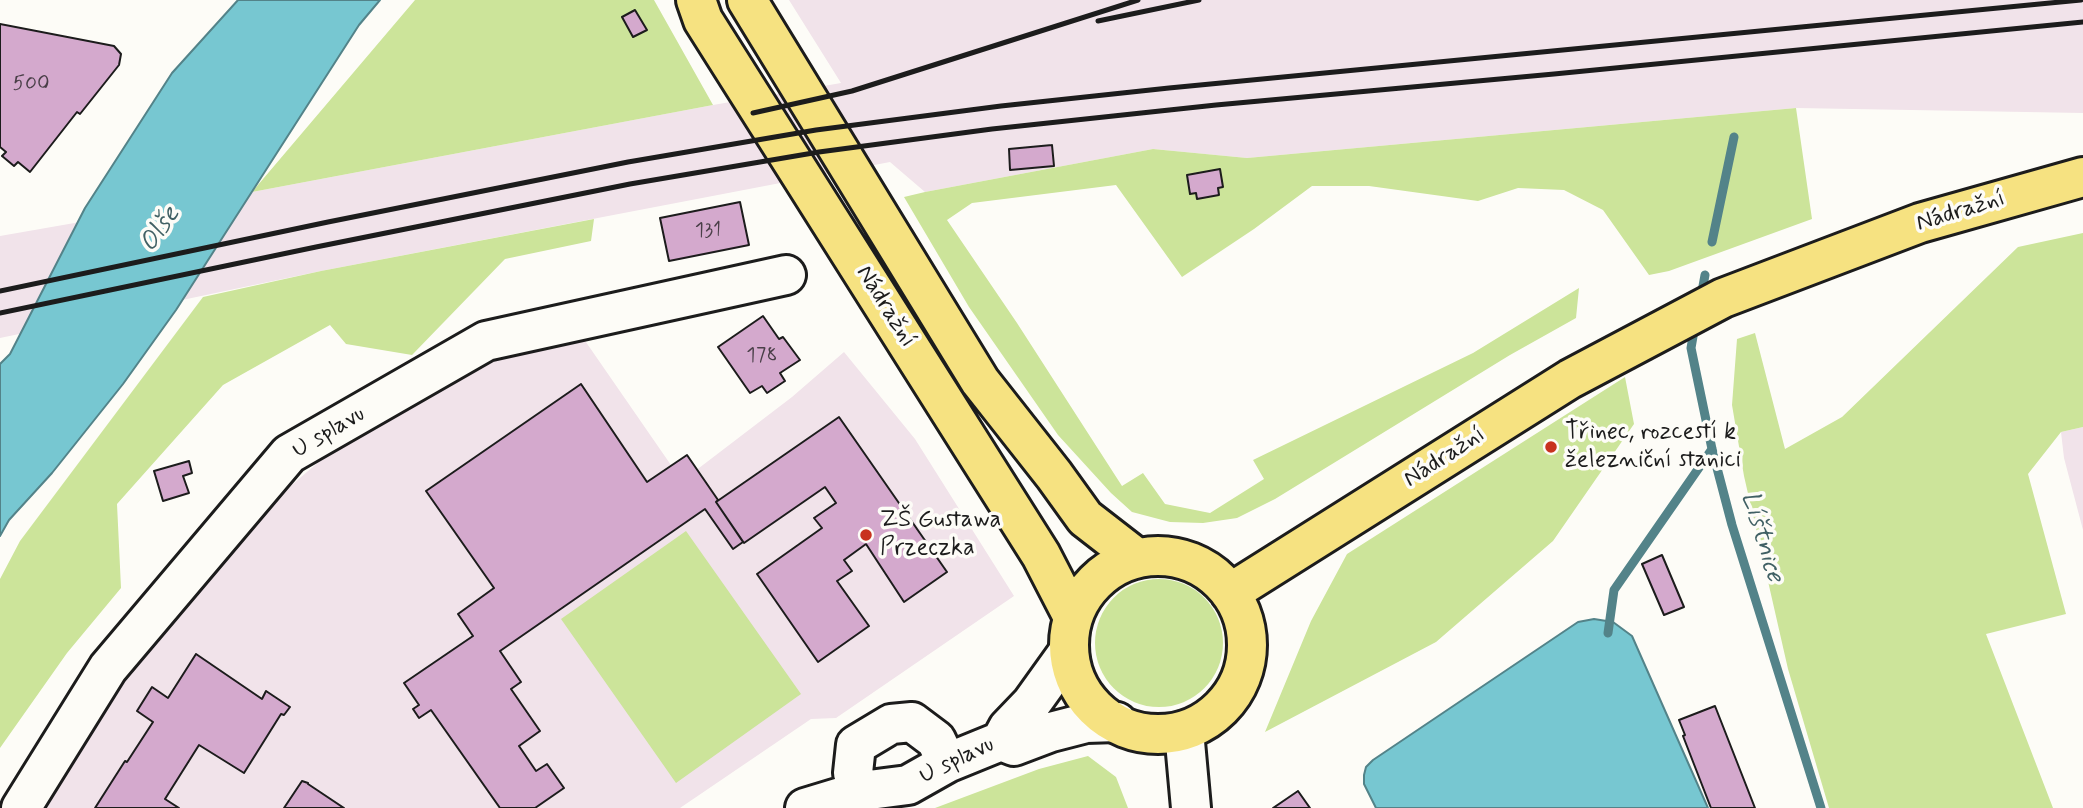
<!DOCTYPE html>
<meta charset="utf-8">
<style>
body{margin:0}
canvas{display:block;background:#fdfcf7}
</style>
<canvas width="2083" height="808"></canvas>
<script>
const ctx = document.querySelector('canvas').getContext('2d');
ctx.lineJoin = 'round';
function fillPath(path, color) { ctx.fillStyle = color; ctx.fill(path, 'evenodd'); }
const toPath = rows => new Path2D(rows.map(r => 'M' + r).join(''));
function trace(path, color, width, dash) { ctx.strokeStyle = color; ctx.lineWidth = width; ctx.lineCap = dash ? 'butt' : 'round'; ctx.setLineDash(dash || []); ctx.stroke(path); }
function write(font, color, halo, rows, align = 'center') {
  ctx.font = font + ' Mynerve,sans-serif'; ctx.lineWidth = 7; ctx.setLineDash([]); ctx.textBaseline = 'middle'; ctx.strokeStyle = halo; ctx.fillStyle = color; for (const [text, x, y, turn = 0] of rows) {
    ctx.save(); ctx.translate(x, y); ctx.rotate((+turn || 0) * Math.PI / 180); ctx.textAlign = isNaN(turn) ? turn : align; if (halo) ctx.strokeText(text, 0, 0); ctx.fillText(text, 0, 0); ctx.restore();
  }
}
const built = toPath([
 [789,0,2083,0,2083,113,1796,108,1247,158,1153,149,925,192,890,162,321,271,0,338,0,236,252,192,713,105,841,83],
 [579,332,682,481,792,397,844,352,915,439,1014,596,836,718,811,719,680,808,36,808,94,716,259,513,376,413,486,351],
 [2083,427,2083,530,2064,458,2061,432]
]);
const green = toPath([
 [415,0,654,0,713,105,252,192],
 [1796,108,1812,219,1669,271,1649,275,1603,210,1564,190,1518,188,1478,201,1369,186,1312,186,1254,229,1182,277,1116,185,972,203,947,220,1017,323,1122,486,1143,473,1165,504,1210,513,1264,479,1253,460,1473,353,1579,288,1576,318,1510,355,1275,499,1237,518,1203,523,1170,522,1132,512,1111,493,1058,435,969,307,904,197,925,192,1153,149,1247,158],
 [594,219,591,241,505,259,412,355,346,344,330,325,223,385,117,504,121,588,67,653,0,748,0,579,20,541,203,297,321,271],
 [2083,233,2083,427,2061,432,2028,474,2066,614,1986,634,2053,808,1829,808,1788,669,1744,476,1732,405,1737,339,1755,333,1785,449,1842,417,2018,247],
 [1625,377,1634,424,1553,541,1436,642,1265,732,1311,621,1347,554],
 [686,531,801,694,676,783,561,619],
 '1095 643a64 64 0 1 1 128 0a64 64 0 1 1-128 0Z',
 [1088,756,1116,777,1128,808,935,808,1039,769]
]);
const water = toPath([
 [238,0,380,0,359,25,176,310,123,384,52,473,9,520,0,536,0,364,10,354,85,208,172,73,238,0],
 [1594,619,1613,622,1632,636,1708,808,1376,808,1364,784,1364,775,1366,767,1373,760,1578,622,1594,619]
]);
const stream = toPath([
 [1712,242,1734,137],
 [1701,297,1705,275],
 [1695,325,1691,348,1712,449,1732,525,1821,808],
 [1608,633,1614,590,1712,449]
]);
const building = toPath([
 [635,10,647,30,633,37,622,17,635,10],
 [0,24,114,46,121,54,119,65,80,114,77,112,30,172,18,162,14,166,2,156,6,152,0,147,0,24],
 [1052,145,1054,166,1010,170,1009,149,1052,145],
 [1220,169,1223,187,1218,188,1219,195,1197,199,1196,193,1190,194,1187,175,1220,169],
 [740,202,749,245,669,261,660,218,740,202],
 [763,316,779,339,783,337,800,360,780,373,785,381,767,393,762,386,750,393,718,347,763,316],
 [581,384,647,482,687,455,718,500,716,502,743,542,733,549,705,509,500,651,521,682,511,689,540,731,519,746,536,771,547,764,564,788,535,808,500,808,431,710,419,718,413,709,419,705,404,683,473,636,458,614,494,588,426,491,581,384],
 [839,417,947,572,904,602,866,544,844,560,852,571,837,581,869,626,818,662,757,574,822,528,814,518,836,503,825,487,744,543,716,502,839,417],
 [189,461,192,473,183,476,189,493,163,501,154,471,189,461],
 [1662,555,1684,607,1664,615,1642,564,1662,555],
 [196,654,262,699,266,691,290,707,284,715,281,714,244,773,199,745,165,799,179,808,95,808,125,761,127,762,153,722,137,711,152,687,168,698,196,654],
 [1715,706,1755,808,1711,808,1683,736,1685,735,1679,720,1715,706],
 [302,781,308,783,308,784,344,808,284,808,302,781],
 [1298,791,1310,808,1273,808,1298,791]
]);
const minor = toPath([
 [1184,731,1191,808],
 [1001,741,1014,746,1051,732,1086,723,1117,722],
 [861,791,853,773,856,745,891,724,912,722,936,740,947,763],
 [21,808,108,668,289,454,486,341,786,275],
 [805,808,861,791,908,785,947,763,1001,741,1008,728,1031,704,1069,651]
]);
const major = toPath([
 [696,0,703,20,1041,555,1072,615],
 [747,0,980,381,1054,475,1085,518,1134,556],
 '1069 645a89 89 0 1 1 178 0a89 89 0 1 1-178 0Z',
 [1230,593,1570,379,1723,298,1920,223,2083,177]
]);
const rail = toPath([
 [1098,21,1199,0],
 [753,113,852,91,1138,0],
 [0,291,328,222,628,162,816,130,1001,106,1169,88,2081,0],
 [0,313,316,247,630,184,819,152,992,129,1216,105,1554,74,2083,22]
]);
const markers = [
 [1551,447,7,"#c8321e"],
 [866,535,7,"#c8321e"]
];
const numberNames = [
 ["500",31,85],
 ["131",708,232],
 ["178",762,357]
];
const streetNames = [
 ["Nádražní",1961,212,-17],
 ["Nádražní",885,307,58],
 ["U splavu",329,433,-31],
 ["Nádražní",1445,458,-33],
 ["U splavu",957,761,-26]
];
const poiNames = [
 ["Třinec, rozcestí k",1565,433],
 ["železniční stanici",1565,461],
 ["ZŠ Gustawa",880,521],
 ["Przeczka",880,549]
];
const waterNames = [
 ["Olše",161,230,-55],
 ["Líštnice",1761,537,73]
];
fillPath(built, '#f1e3ea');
fillPath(green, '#cce49a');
fillPath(water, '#77c7d1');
trace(water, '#538389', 2);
trace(stream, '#538389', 9);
fillPath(building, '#d4a9cd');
trace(building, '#1c1c1c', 2);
trace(minor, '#1c1c1c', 44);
trace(major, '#1c1c1c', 44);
trace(minor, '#fdfcf7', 38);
trace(major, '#f6e281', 38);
trace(rail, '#1c1c1c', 5);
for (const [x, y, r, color] of markers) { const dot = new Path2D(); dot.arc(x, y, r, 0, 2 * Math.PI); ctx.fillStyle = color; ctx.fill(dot); trace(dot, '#fdfcf7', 2.5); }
write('21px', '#4a3f48', null, numberNames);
write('24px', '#1c1c1c', '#fdfcf7', streetNames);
write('24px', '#1c1c1c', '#fdfcf7', poiNames, 'left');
write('italic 26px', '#406064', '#fdfcf7', waterNames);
</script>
